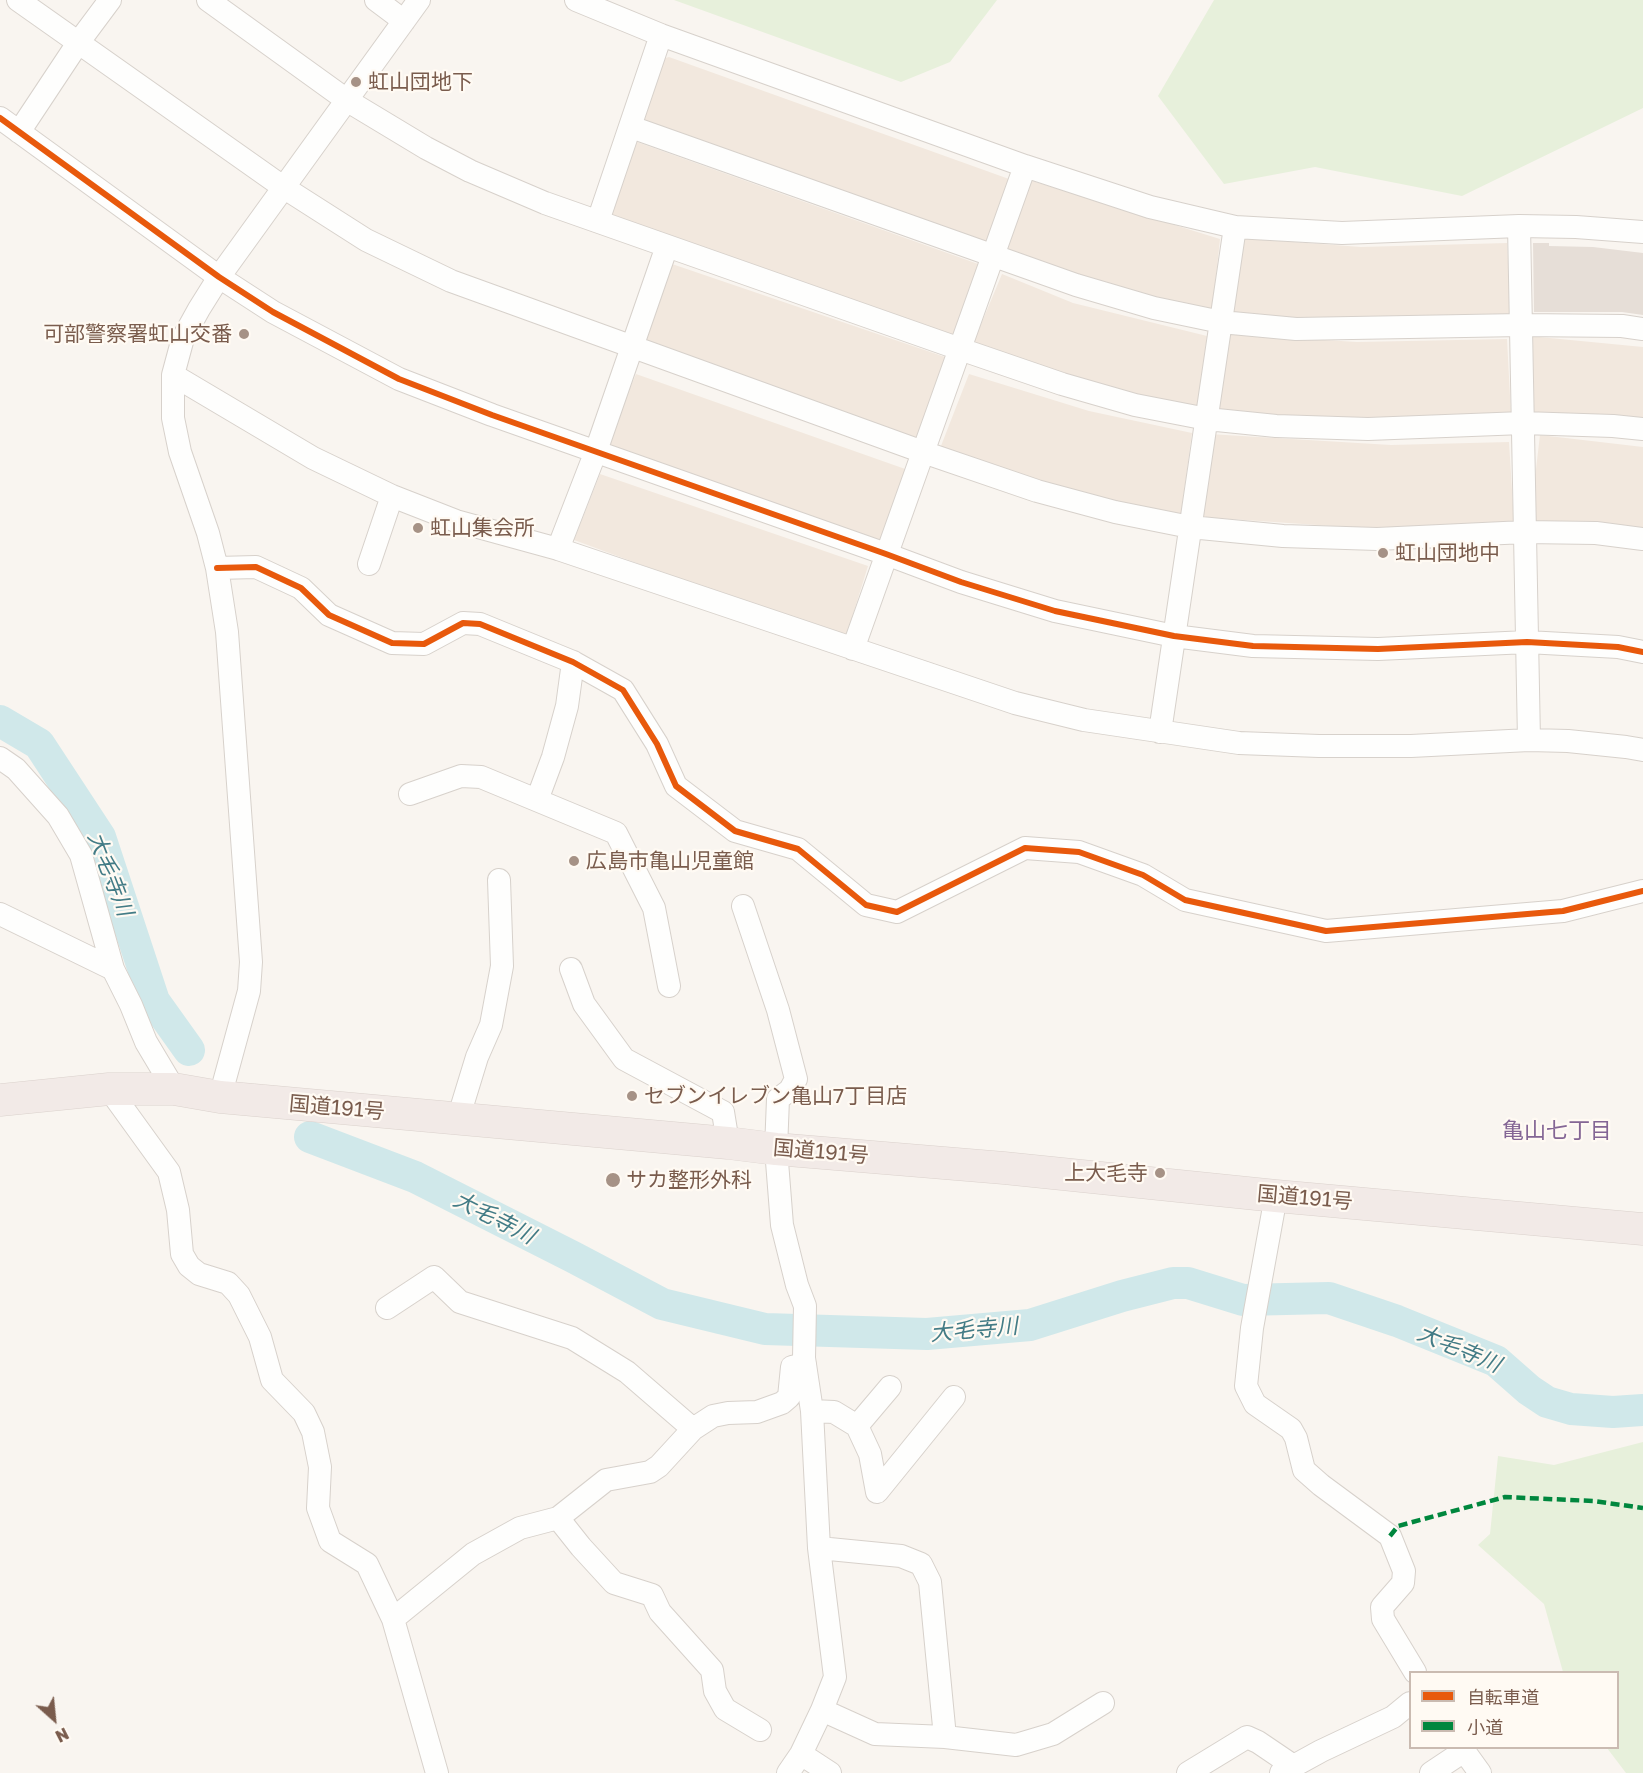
<!DOCTYPE html>
<meta charset="utf-8">
<style>
body{margin:0}
#map{position:relative;width:1643px;height:1773px;overflow:hidden;background:#f9f5f0;font-family:"Golos Text","Noto Sans JP",sans-serif}
canvas{display:block}
.legend{position:absolute;left:1409px;top:1671px;width:210px;height:78px;box-sizing:border-box;background:#fffaf3;border:2px solid #cabbb1;margin:0;padding:8px 10px;list-style:none;font-size:18px;color:#7a5c4d}
.legend li{display:flex;align-items:center;gap:12px;height:30px}
.legend b{width:30px;border:2px solid #cabbb1}
.north{position:absolute;left:24px;top:1689px;width:60px;height:60px;-webkit-text-stroke:4px #fffaf3;paint-order:stroke;rotate:153deg;font-size:16px;font-weight:700;line-height:24px;text-align:center;color:#7a5c4d}
.north::after{content:'';display:block;margin:auto;width:21px;height:27px;background:#7a5c4d;clip-path:polygon(50% 0,100% 100%,50% 72%,0 100%)}
</style>
<div id="map">
<canvas width="1643" height="1773"></canvas>
<ul class="legend">
<li><b style="height:8px;background:#e8590c"></b>自転車道</li>
<li><b style="height:8px;background:#00873e"></b>小道</li>
</ul>
<div class="north">N</div>
</div>
<script>
const ctx = document.querySelector('canvas').getContext('2d');
ctx.lineJoin = 'round';
function fillPath(path, color) { ctx.fillStyle = color; ctx.fill(path, 'evenodd'); }
const toPath = rows => new Path2D(rows.map(r => 'M' + r).join(''));
function trace(path, color, width, dash) { ctx.strokeStyle = color; ctx.lineWidth = width; ctx.lineCap = dash ? 'butt' : 'round'; ctx.setLineDash(dash || []); ctx.stroke(path); }
function write(font, color, halo, rows, align = 'center') {
  ctx.font = font + ' "Golos Text","Noto Sans JP",sans-serif'; ctx.lineWidth = 4.5; ctx.setLineDash([]); ctx.textBaseline = 'middle'; ctx.strokeStyle = halo; ctx.fillStyle = color; for (const [text, x, y, turn = 0] of rows) {
    ctx.save(); ctx.translate(x, y); ctx.rotate((+turn || 0) * Math.PI / 180); ctx.textAlign = isNaN(turn) ? turn : align; if (halo) ctx.strokeText(text, 0, 0); ctx.fillText(text, 0, 0); ctx.restore();
  }
}
const residential = toPath([
 [669,57,1009,179,990,249,637,124,658,60],
 [637,142,981,265,953,341,608,219],
 [1029,180,1220,239,1212,315,1004,255],
 [1240,238,1361,247,1507,243,1511,316,1296,324,1230,315],
 [672,264,951,359,917,444,644,346],
 [1002,274,1073,303,1207,336,1197,409,969,353],
 [1230,334,1357,342,1507,339,1511,415,1457,421,1217,414],
 [1529,336,1643,347,1643,424,1529,414],
 [636,374,908,470,880,546,604,449],
 [969,374,1089,411,1192,433,1181,514,1099,504,939,451],
 [1209,434,1391,445,1509,442,1514,522,1376,529,1201,517],
 [1540,435,1643,447,1643,533,1530,520],
 [600,474,868,566,845,640,574,540]
]);
const green = toPath([
 [674,0,997,0,950,62,901,82],
 [1214,0,1643,0,1643,108,1462,196,1315,167,1224,184,1158,96],
 [1643,1442,1643,1773,1626,1773,1607,1748,1618,1748,1618,1672,1563,1672,1544,1604,1478,1545,1490,1534,1498,1456,1554,1465]
]);
const river = toPath([
 [0,721,39,744,100,837,154,1001,189,1050],
 [310,1137,415,1177,573,1257,662,1304,765,1329,927,1334,1030,1325,1122,1296,1173,1283,1188,1283,1243,1300,1329,1298,1397,1321,1496,1361,1529,1390,1547,1402,1571,1409,1613,1412,1643,1410]
]);
const building = toPath([
 [1533,243,1549,243,1549,246,1593,247,1643,253,1643,315,1622,312,1534,312]
]);
const minor = toPath([
 [18,0,283,187,366,240,451,281,923,452,1037,491,1115,512,1190,527,1283,536,1377,539,1525,532,1596,533,1643,539],
 [208,0,348,101,426,148,470,171,545,203,960,349,1062,384,1135,405,1207,419,1276,426,1368,429,1523,423,1613,426,1643,429],
 [376,0,404,21],
 [576,0,661,35,1025,166,1150,207,1235,227,1342,233,1519,226,1576,227,1643,232],
 [0,118,219,277,273,312,399,379,492,415,886,554,961,582,1055,611,1174,636,1253,646,1378,649,1527,642,1618,647,1643,652],
 [631,127,1076,285,1154,308,1221,322,1296,329,1521,325,1622,326,1643,329],
 [19,132,78,43,110,0],
 [598,221,661,35],
 [1519,226,1529,740],
 [173,375,313,458,392,496,456,521,558,549,1015,703,1084,720,1239,743,1319,746,1411,746,1529,740,1568,741,1626,747,1643,750],
 [558,549,596,451,667,246],
 [369,564,392,496],
 [217,568,256,567,301,588,329,615,392,643,424,644,463,623,480,624,573,662,623,690,657,744,676,786,735,831,798,849,866,905,897,912,1025,848,1079,852,1143,875,1185,900,1326,931,1563,911,1643,891],
 [853,649,1025,166],
 [1160,732,1235,227],
 [0,758,16,769,58,816,81,855,113,969],
 [410,794,461,776,481,777,616,833,654,908,669,986],
 [537,800,553,757,567,706,573,662],
 [743,906,778,1010,796,1079,790,1090,778,1099,776,1149,782,1225,797,1285,805,1306,804,1358,812,1411,819,1548,835,1677,822,1710,801,1754,788,1773],
 [0,914,113,969,131,1005,146,1042,174,1089],
 [571,969,584,1004,624,1059,723,1112,728,1143],
 [109,1089,169,1172,178,1210,182,1254,189,1266,199,1274,228,1283,239,1295,260,1337,272,1380,304,1413,313,1432,320,1467,318,1508,330,1541,367,1564,393,1619,437,1773],
 [220,1097,249,991,251,962,227,632,217,568,208,533,180,452,173,418,173,375,183,338,199,309,219,277,419,0],
 [458,1119,477,1057,491,1025,502,966,499,880],
 [1276,1196,1252,1328,1246,1386,1255,1404,1291,1429,1296,1438,1304,1470,1321,1485,1390,1536,1404,1571,1403,1583,1382,1607,1383,1619,1415,1672],
 [387,1308,434,1277,460,1302,572,1338,627,1372,693,1429],
 [812,1411,834,1412,857,1426,870,1454,877,1492,954,1397],
 [857,1426,890,1387],
 [558,1518,581,1547,614,1583,652,1595,660,1612,712,1670,715,1691,725,1709,760,1730],
 [819,1548,901,1556,921,1564,930,1582,945,1737,875,1734,822,1710],
 [393,1619,473,1554,520,1528,558,1518,606,1480,650,1472,659,1466,693,1429,713,1416,728,1413,757,1412,782,1403,789,1397,792,1367,805,1364],
 [945,1737,1016,1745,1053,1734,1103,1703],
 [1462,1748,1480,1773],
 [801,1754,830,1773],
 [1188,1773,1247,1737,1258,1742,1292,1765],
 [1281,1773,1321,1751,1393,1717,1410,1703],
 [1431,1773,1464,1751]
]);
const highway = toPath([
 [0,1100,109,1089,174,1089,220,1097,728,1143,776,1149,1004,1168,1276,1196,1643,1229]
]);
const quiet = toPath([
 [1390,1536,1398,1526,1505,1497,1593,1501,1643,1508]
]);
const cycleway = toPath([
 [0,118,219,277,273,312,399,379,492,415,886,554,961,582,1055,611,1174,636,1253,646,1378,649,1527,642,1618,647,1643,652],
 [217,568,256,567,301,588,329,615,392,643,424,644,463,623,480,624,573,662,623,690,657,744,676,786,735,831,798,849,866,905,897,912,1025,848,1079,852,1143,875,1185,900,1326,931,1563,911,1643,891]
]);
const markers = [
 [356,82,6,"#a69286"],
 [244,334,6,"#a69286"],
 [418,528,6,"#a69286"],
 [1383,553,6,"#a69286"],
 [574,861,6,"#a69286"],
 [632,1096,6,"#a69286"],
 [1160,1173,6,"#a69286"],
 [613,1180,8,"#a69286"]
];
const poiNames = [
 ["虹山団地下",368,82],
 ["可部警察署虹山交番",232,334,"right"],
 ["虹山集会所",430,528],
 ["虹山団地中",1395,553],
 ["広島市亀山児童館",586,861],
 ["セブンイレブン亀山7丁目店",644,1096],
 ["上大毛寺",1148,1173,"right"],
 ["サカ整形外科",626,1180]
];
const streetNames = [
 ["国道191号",337,1108,5],
 ["国道191号",821,1152,5],
 ["国道191号",1305,1198,5]
];
const waterNames = [
 ["大毛寺川",110,874,69],
 ["大毛寺川",494,1218,27],
 ["大毛寺川",974,1330,-5],
 ["大毛寺川",1459,1349,23]
];
const neighbourhoodNames = [
 ["亀山七丁目",1557,1131]
];
fillPath(residential, '#f2e8de');
fillPath(green, '#e7f0db');
trace(river, '#d0e8ea', 32);
fillPath(building, '#e6ded7');
trace(minor, '#d7d1cb', 24);
trace(highway, '#dad1cc', 33);
trace(minor, '#fefefd', 22);
trace(highway, '#f2eae7', 32);
trace(quiet, '#00873e', 4.5, [9, 4.5]);
trace(cycleway, '#e8590c', 6);
for (const [x, y, r, color] of markers) { const dot = new Path2D(); dot.arc(x, y, r, 0, 2 * Math.PI); ctx.fillStyle = color; ctx.fill(dot); trace(dot, '#fffaf3', 2); }
write('21px', '#7a5c4d', '#fffaf3', poiNames, 'left');
write('21px', '#7a5c4d', '#fffaf3', streetNames);
write('italic 22px', '#437c86', '#fffaf3', waterNames);
write('22px', '#846695', '#fffaf3', neighbourhoodNames);
</script>
